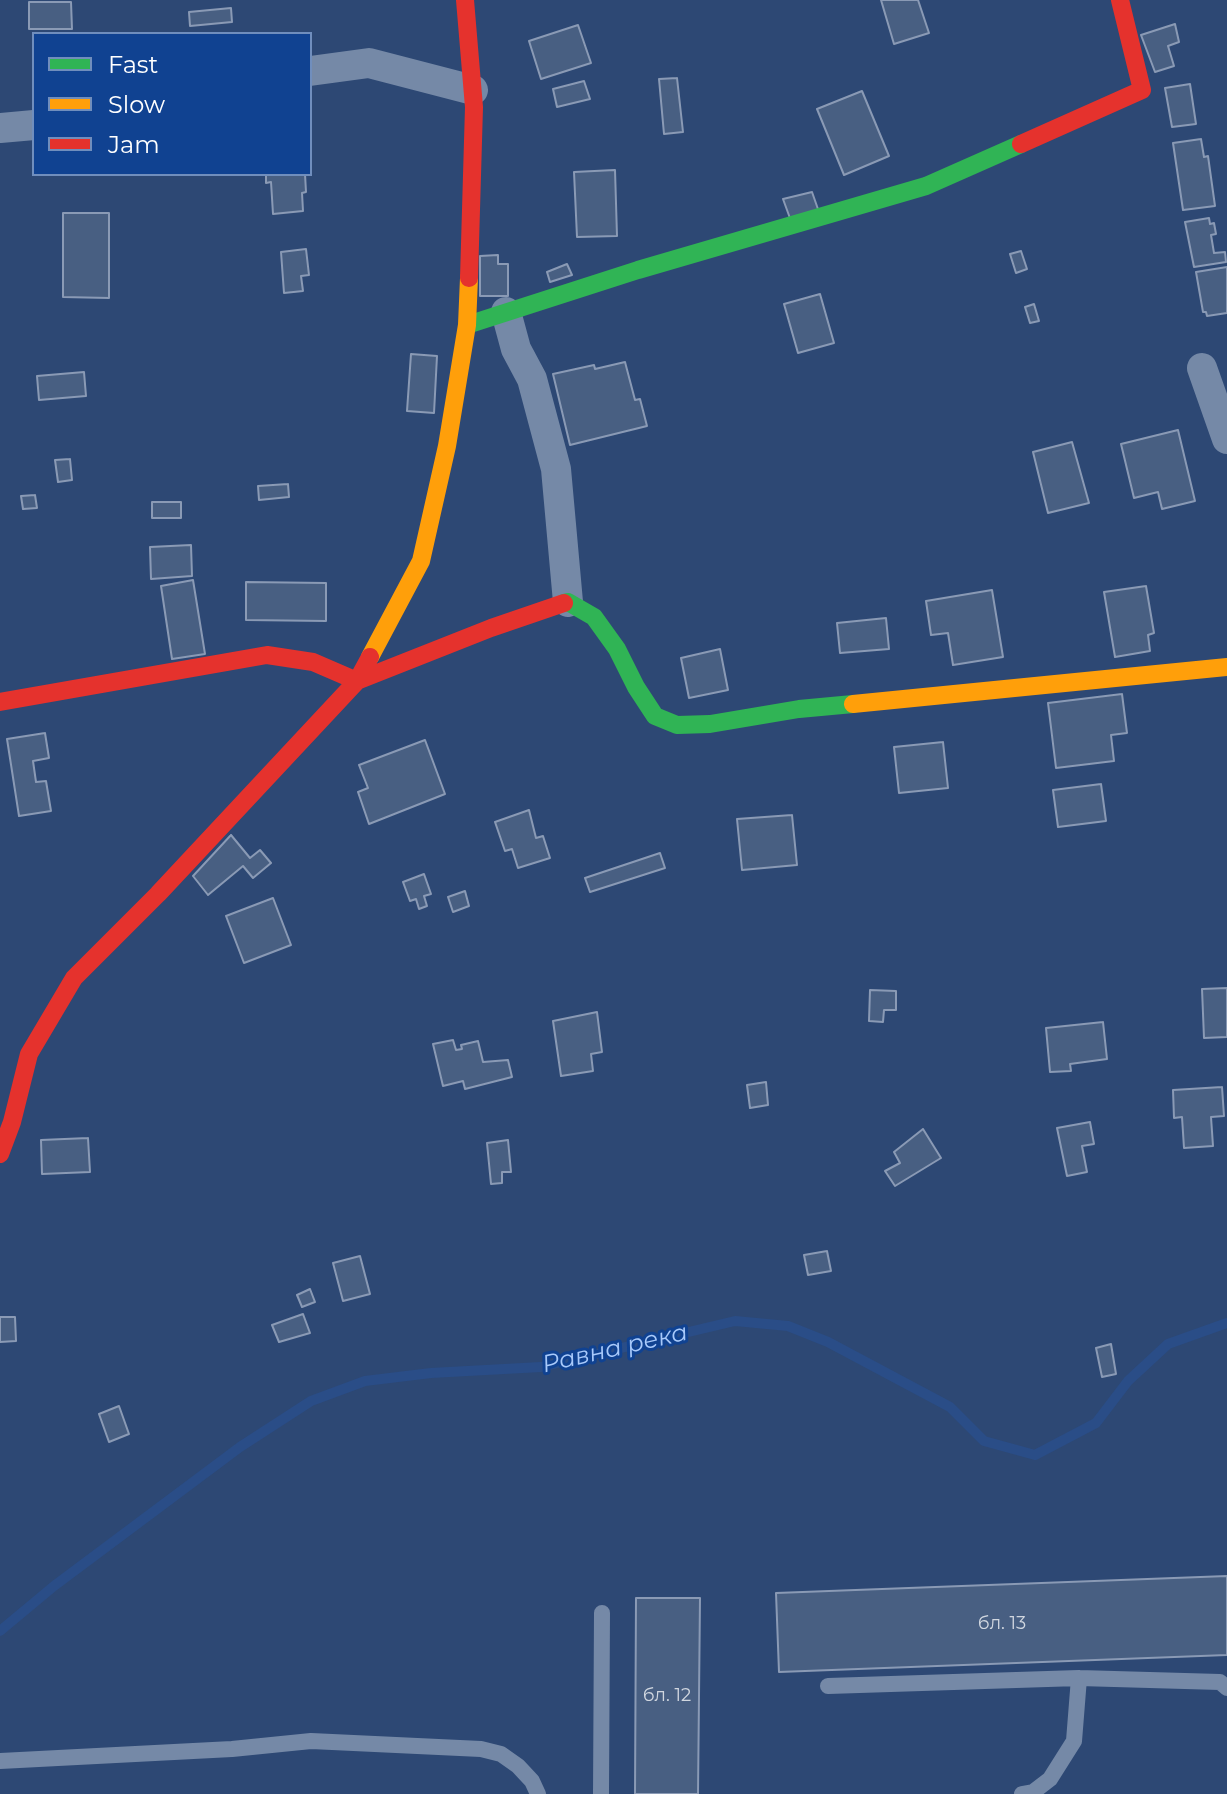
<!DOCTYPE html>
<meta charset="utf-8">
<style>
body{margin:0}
#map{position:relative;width:1227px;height:1794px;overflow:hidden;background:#2d4874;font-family:Montserrat,sans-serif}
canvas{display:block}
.legend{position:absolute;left:32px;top:32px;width:280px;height:144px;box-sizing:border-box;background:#104291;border:2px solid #708ebd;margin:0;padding:10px 14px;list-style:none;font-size:24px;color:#fff}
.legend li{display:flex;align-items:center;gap:16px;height:40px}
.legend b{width:40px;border:2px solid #708ebd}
</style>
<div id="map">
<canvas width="1227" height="1794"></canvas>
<ul class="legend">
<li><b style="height:10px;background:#30b455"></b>Fast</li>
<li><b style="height:10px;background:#ff9f0a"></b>Slow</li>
<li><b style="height:10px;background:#e5322d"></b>Jam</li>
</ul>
</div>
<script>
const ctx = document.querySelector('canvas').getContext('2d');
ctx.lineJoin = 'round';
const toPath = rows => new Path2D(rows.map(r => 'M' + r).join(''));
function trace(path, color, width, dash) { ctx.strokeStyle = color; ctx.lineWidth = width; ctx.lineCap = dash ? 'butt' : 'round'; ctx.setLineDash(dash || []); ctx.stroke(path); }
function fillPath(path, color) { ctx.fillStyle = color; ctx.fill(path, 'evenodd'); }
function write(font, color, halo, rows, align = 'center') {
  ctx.font = font + ' Montserrat,sans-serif'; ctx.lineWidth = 6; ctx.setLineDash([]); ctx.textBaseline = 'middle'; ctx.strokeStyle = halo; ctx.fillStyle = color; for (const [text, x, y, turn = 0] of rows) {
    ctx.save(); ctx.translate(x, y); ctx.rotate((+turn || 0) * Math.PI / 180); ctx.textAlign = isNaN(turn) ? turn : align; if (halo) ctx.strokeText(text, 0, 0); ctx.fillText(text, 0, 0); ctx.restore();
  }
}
const stream = toPath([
 [0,1631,54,1586,240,1447,311,1401,365,1381,431,1373,541,1367,735,1321,788,1326,828,1342,950,1407,984,1441,1035,1455,1096,1423,1128,1381,1168,1344,1227,1323]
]);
const building = toPath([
 [881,0,918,0,929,33,894,44,881,0],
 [29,2,71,2,72,29,29,29,29,2],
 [231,8,232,22,190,26,189,12,231,8],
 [1175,24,1179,42,1168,46,1174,66,1155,72,1141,35,1175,24],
 [578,25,591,63,541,79,529,41,578,25],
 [677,78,683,132,664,134,659,79,677,78],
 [584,81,590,99,557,107,553,89,584,81],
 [1190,84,1196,124,1172,127,1165,88,1190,84],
 [862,91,889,156,844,175,817,109,862,91],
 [1201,139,1204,157,1208,156,1215,206,1183,210,1173,143,1201,139],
 [615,170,617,236,577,237,574,172,615,170],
 [266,174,305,174,306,192,302,193,303,211,273,214,271,182,266,183,266,174],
 [812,192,819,212,791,221,783,199,812,192],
 [63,213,109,213,109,298,63,297,63,213],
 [1209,218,1210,224,1214,223,1216,234,1211,235,1214,253,1225,252,1226,262,1194,267,1185,222,1209,218],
 [306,249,309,275,301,276,303,291,284,293,281,252,306,249],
 [1021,251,1027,269,1016,273,1010,254,1021,251],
 [498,255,498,264,508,264,508,296,480,296,480,256,498,255],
 [567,264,572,275,550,282,547,272,567,264],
 [1227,267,1227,313,1207,316,1206,312,1203,312,1196,272,1227,267],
 [820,294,834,343,798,353,784,304,820,294],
 [1034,304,1039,321,1030,323,1025,307,1034,304],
 [411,354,437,356,434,413,407,411,411,354],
 [625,362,635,400,640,399,647,426,570,445,553,374,594,365,595,369,625,362],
 [84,372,86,396,39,400,37,376,84,372],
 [1178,430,1195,501,1162,509,1158,492,1134,498,1121,444,1178,430],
 [1072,442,1089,503,1048,513,1033,452,1072,442],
 [70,459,72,480,58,482,55,460,70,459],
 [288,484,289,497,259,500,258,486,288,484],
 [35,495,37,508,23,509,21,496,35,495],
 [152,502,181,502,181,518,152,518,152,502],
 [191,545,192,576,151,579,150,547,191,545],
 [193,580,205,654,172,659,161,586,193,580],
 [246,582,326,583,326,621,246,620,246,582],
 [1146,586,1154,633,1148,635,1150,651,1115,657,1104,592,1146,586],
 [992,590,1003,657,953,665,948,633,931,635,926,601,992,590],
 [886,618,889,649,840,653,837,623,886,618],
 [720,649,728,690,689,698,681,658,720,649],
 [1122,694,1127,733,1111,735,1114,761,1056,768,1048,703,1122,694],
 [45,733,49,758,33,761,36,782,46,781,51,811,19,816,7,739,45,733],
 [425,740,445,794,369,824,358,792,368,788,359,765,425,740],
 [943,742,948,788,899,793,894,747,943,742],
 [1101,784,1106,821,1058,827,1053,790,1101,784],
 [529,810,536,838,543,836,550,858,518,868,512,849,505,851,495,822,529,810],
 [792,815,797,865,742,870,737,819,792,815],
 [231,835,250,858,260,850,271,863,253,878,243,866,208,895,193,876,231,835],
 [660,853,665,868,590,892,585,878,660,853],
 [424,874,431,894,424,896,427,906,419,909,416,899,410,901,403,882,424,874],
 [465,891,469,906,453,912,448,897,465,891],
 [273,898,291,945,244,963,226,916,273,898],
 [1227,988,1227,1037,1204,1038,1202,989,1227,988],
 [870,990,896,991,896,1010,884,1010,883,1022,869,1021,870,990],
 [597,1012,602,1052,591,1054,593,1071,561,1076,553,1021,597,1012],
 [1103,1022,1107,1059,1070,1064,1071,1071,1050,1072,1046,1028,1103,1022],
 [453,1040,456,1050,462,1049,461,1045,478,1041,483,1062,508,1060,512,1077,465,1089,463,1081,443,1086,433,1044,453,1040],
 [766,1082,768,1105,750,1108,747,1085,766,1082],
 [1222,1087,1224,1116,1211,1117,1213,1146,1184,1148,1182,1117,1174,1118,1173,1090,1222,1087],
 [1090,1122,1094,1144,1082,1146,1087,1172,1067,1176,1057,1128,1090,1122],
 [923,1129,941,1158,895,1186,885,1171,900,1163,894,1152,923,1129],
 [88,1138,90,1172,42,1174,41,1140,88,1138],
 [508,1140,511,1172,502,1172,502,1183,491,1184,487,1143,508,1140],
 [827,1251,831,1271,808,1275,804,1255,827,1251],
 [360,1256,370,1294,343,1301,333,1263,360,1256],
 [310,1289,315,1302,302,1307,297,1295,310,1289],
 [303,1314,310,1333,279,1342,272,1325,303,1314],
 [0,1317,15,1317,16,1341,0,1342,0,1317],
 [1111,1344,1116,1374,1102,1377,1096,1348,1111,1344],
 [119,1406,129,1434,109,1442,99,1414,119,1406],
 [1227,1576,1227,1655,779,1672,776,1593,1227,1576],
 [636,1598,700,1598,698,1794,635,1794,636,1598]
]);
const lane = toPath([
 [828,1686,1079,1678,1220,1682,1227,1688],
 [0,1761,232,1749,311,1741,481,1749,501,1754,518,1766,532,1781,538,1794],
 [601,1794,602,1613],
 [1022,1794,1033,1792,1050,1779,1074,1741,1079,1678]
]);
const street = toPath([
 [310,71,369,63,473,90],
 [0,128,34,125],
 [506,312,516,349,532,379,556,469,568,602],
 [1202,368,1227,439]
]);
const fast = toPath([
 [467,325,638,270,926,186,1021,144],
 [564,603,568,602,594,617,617,649,636,687,655,716,677,725,710,724,799,709,853,704]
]);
const slow = toPath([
 [370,657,421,561,447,446,467,325,469,278],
 [853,704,1227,667]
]);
const jam = toPath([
 [465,0,474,107,469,278],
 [1021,144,1142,90,1120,0],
 [0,702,267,655,313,662,357,681,491,628,564,603],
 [0,1154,12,1122,29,1054,74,978,158,894,357,681,370,657]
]);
const numberNames = [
 ["бл. 13",1002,1624],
 ["бл. 12",667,1696]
];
const waterNames = [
 ["Равна река",615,1349,-13]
];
trace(stream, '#2a4d87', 10);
fillPath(building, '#485f82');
trace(building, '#8a9ab5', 2);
trace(lane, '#7589a7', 16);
trace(street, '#7589a7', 30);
trace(fast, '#30b455', 18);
trace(slow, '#ff9f0a', 18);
trace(jam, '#e5322d', 18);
write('18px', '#d1d7e0', null, numberNames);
write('italic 24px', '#a8c9fa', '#104291', waterNames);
</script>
